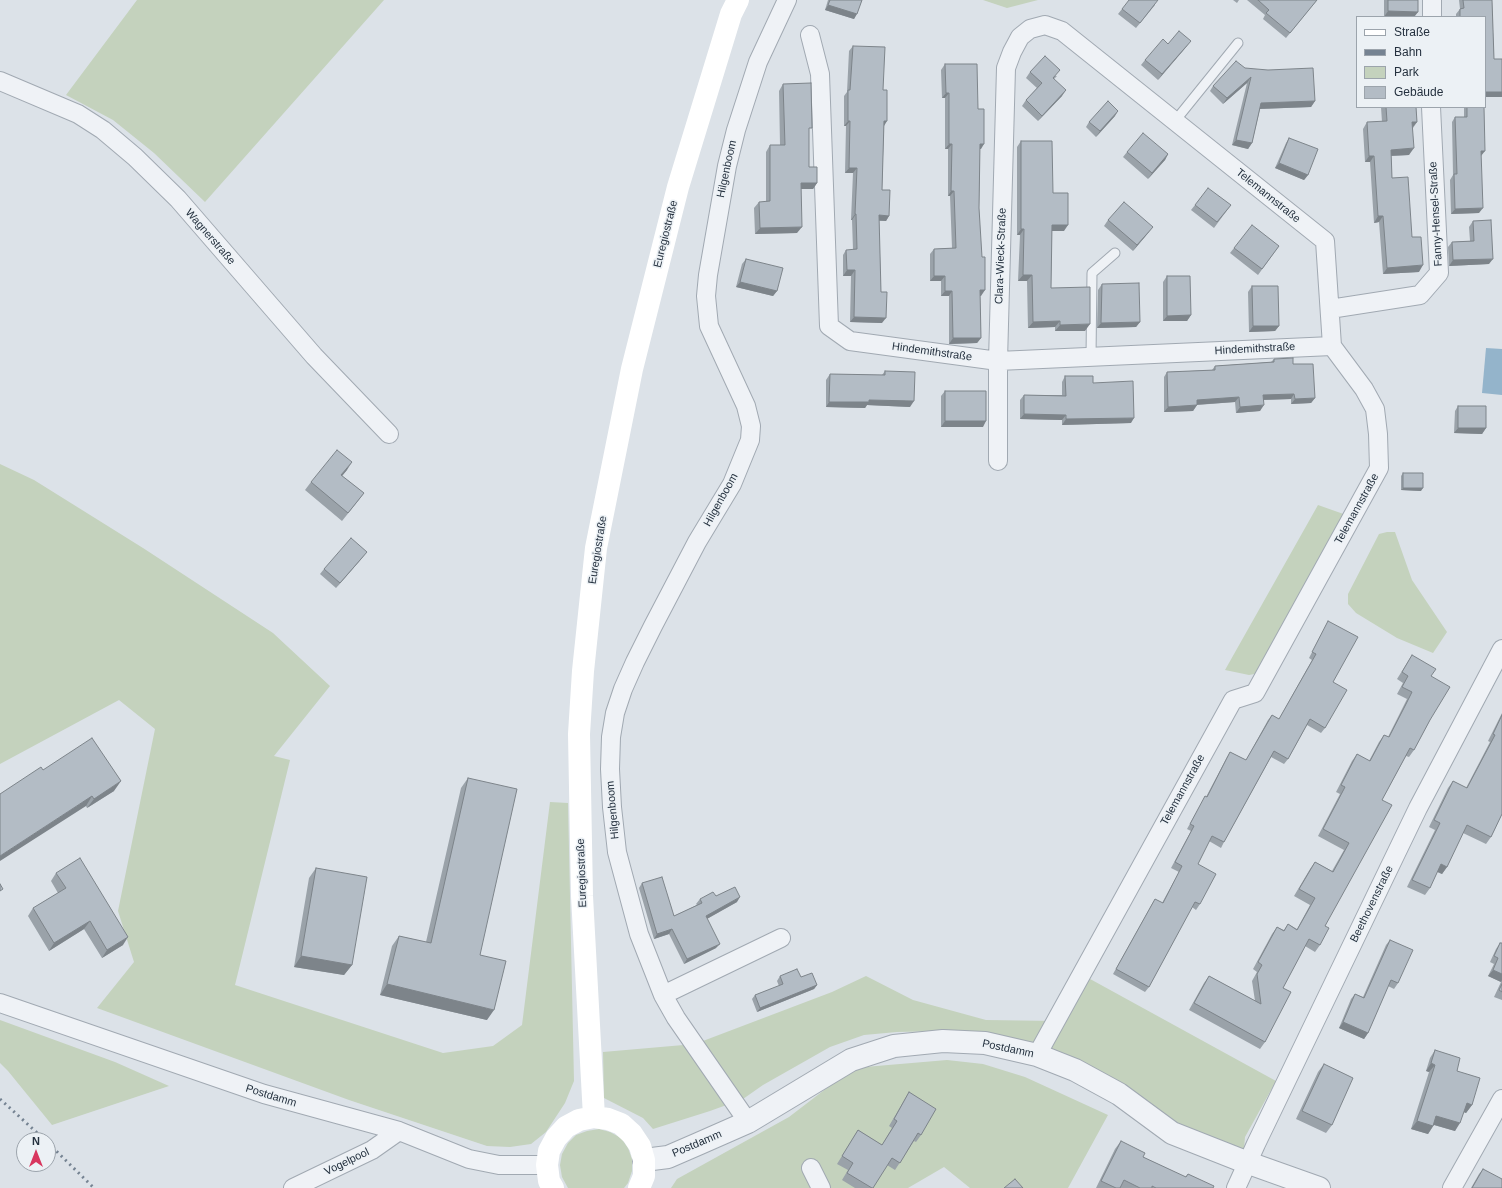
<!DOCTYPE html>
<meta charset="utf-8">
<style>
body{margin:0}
#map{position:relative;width:1502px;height:1188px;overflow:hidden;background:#dce2e8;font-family:Arial,sans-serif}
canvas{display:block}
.legend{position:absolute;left:1356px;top:16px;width:130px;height:92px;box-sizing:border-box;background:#ecf1f5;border:1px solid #9ca4ac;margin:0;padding:5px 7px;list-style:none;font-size:12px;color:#25313f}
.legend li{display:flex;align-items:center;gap:8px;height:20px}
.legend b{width:20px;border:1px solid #9ca4ac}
.north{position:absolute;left:16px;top:1132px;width:40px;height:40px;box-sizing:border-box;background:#ecf1f5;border:1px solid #9ca4ac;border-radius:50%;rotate:0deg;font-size:11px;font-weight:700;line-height:16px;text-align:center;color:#25313f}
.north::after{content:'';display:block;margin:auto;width:14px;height:18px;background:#d8365e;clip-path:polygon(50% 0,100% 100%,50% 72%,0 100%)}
</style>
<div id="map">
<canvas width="1502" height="1188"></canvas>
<ul class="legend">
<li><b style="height:5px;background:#fff"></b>Straße</li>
<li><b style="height:5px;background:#758392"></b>Bahn</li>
<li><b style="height:11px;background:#c4d2bd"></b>Park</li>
<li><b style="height:11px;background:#b3bcc5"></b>Gebäude</li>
</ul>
<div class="north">N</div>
</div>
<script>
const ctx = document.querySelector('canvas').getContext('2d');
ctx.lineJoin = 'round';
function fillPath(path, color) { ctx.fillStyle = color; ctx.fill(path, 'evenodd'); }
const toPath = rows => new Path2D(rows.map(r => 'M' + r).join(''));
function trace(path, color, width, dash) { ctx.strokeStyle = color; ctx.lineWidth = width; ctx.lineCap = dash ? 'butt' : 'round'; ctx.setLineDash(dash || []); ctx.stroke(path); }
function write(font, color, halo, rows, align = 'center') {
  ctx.font = font + ' Arial,sans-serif'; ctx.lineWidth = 3; ctx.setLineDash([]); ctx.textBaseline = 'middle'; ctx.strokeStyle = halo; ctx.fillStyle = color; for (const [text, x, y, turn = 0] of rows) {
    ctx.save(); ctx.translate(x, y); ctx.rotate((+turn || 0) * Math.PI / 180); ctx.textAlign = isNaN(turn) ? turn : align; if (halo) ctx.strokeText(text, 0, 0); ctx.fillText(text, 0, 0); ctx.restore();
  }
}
const green = toPath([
 [137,0,384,0,205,202,154,153,113,120,66,95],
 [983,0,1038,0,1007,8],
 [0,464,34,480,143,548,273,633,330,686,274,756,290,760,235,985,443,1053,493,1046,522,1025,550,802,568,803,574,1081,565,1103,546,1132,531,1144,510,1147,487,1146,349,1100,97,1008,134,962,118,911,155,729,119,700,0,764],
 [1318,505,1352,517,1266,672,1249,675,1225,670],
 [1387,532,1395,532,1412,580,1447,632,1433,653,1397,638,1356,613,1348,604,1348,594,1379,534],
 [1081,974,1276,1081,1245,1137,1243,1161,1037,1055,944,1031,897,1032,864,1035,830,1047,763,1085,743,1099,710,1111,653,1129,643,1118,604,1098,603,1052,695,1044,832,992,866,976,913,1000,986,1020,1056,1021],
 [0,1020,115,1062,169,1086,52,1125,8,1071,0,1063],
 [947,1060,983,1064,1025,1077,1108,1115,1068,1188,970,1188,944,1167,908,1188,671,1188,677,1179,789,1117,853,1068],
 [599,1129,610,1132,621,1138,628,1148,632,1159,632,1171,628,1183,624,1188,568,1188,562,1177,560,1165,562,1154,568,1143,576,1135,587,1131]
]);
const water = toPath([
 [1486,348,1502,349,1502,395,1482,393]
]);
const service = toPath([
 [1175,121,1238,43],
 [1091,357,1092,273,1115,253]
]);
const minor = toPath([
 [1432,17,1432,0],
 [810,35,820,74,829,326,850,341,998,361,1332,346],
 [0,81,78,114,103,130,135,157,178,199,314,356,389,434],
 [1330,309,1420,295,1439,273,1431,107],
 [998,461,998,361,1006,68,1012,52,1020,37,1030,29,1045,25,1062,31,1325,241,1332,346,1364,389,1375,409,1378,434,1379,468,1255,693,1233,700,1037,1055],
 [663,995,639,934,617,852,612,807,610,769,611,737,615,713,623,689,635,662,653,626,697,542,732,484,750,440,751,426,746,406,709,326,706,296,708,275,727,166,736,130,758,62,787,0],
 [0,1003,264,1094,399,1131,469,1159,499,1165,547,1165],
 [748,1122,676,1018,663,995,781,938],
 [811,1168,821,1188],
 [293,1188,372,1150,399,1131],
 [1236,1188,1256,1144,1418,808,1502,649],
 [1452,1188,1502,1099]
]);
const tertiary = toPath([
 [644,1160,668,1157,698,1144,748,1122,851,1060,894,1046,943,1041,985,1043,1037,1055,1075,1070,1119,1094,1172,1133,1243,1161,1319,1188]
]);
const secondary = toPath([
 [594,1117,582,896,579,734,583,671,596,548,632,369,678,187,731,14,738,0],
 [553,1188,549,1181,547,1165,549,1151,556,1138,566,1127,579,1120,594,1117,608,1119,621,1124,632,1134,640,1146,644,1160,644,1176,639,1188]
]);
const rail = toPath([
 [0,1099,45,1140],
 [48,1143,94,1188]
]);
const wall = toPath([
 [828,0,862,0,854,19,825,10],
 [1233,0,1239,0,1237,3],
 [1247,0,1317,0,1286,38,1263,19,1265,15],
 [1384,0,1418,0,1418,12,1414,17,1384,17],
 [1459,0,1492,0,1494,59,1502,59,1502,97,1485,17,1456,17,1456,14,1460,9],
 [1155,5,1136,28,1118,14,1122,9],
 [1168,44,1187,46,1158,80,1141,65,1145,60],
 [853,46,883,90,884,125,882,190,889,216,886,221,879,221,881,292,882,323,850,322,851,276,843,276,843,255,846,250,853,250,852,220,851,220,853,173,845,173,846,126,844,126,844,96,847,92,849,51],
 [945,64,978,109,981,149,980,149,979,208,981,296,980,296,981,338,977,343,949,344,949,296,941,296,941,281,930,281,930,254,934,249,952,248,950,196,948,196,948,149,945,149,945,98,942,98,941,70],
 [1245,68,1315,101,1311,107,1260,109,1252,143,1248,149,1232,145,1247,83,1223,104,1210,91,1213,86],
 [1030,72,1057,76,1054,79,1062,96,1038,121,1022,106,1026,100,1037,88,1026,78],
 [783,84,809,132,809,167,817,183,813,189,801,189,797,233,755,234,754,208,759,202,766,202,766,152,770,145,780,145,779,91],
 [1381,107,1416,107,1417,122,1413,128,1409,155,1391,156,1392,178,1412,237,1419,272,1383,274,1379,222,1374,223,1370,162,1365,162,1363,129,1367,122,1382,122],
 [1464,107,1484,107,1481,156,1479,213,1451,214,1450,180,1453,175,1452,122,1455,117,1464,117],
 [1115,116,1096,137,1086,127,1089,122],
 [1289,138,1308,175,1304,180,1275,168,1286,143],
 [1021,141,1053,193,1064,231,1052,231,1051,288,1085,331,1055,331,1055,327,1028,328,1027,281,1018,281,1020,235,1017,235,1017,147],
 [1127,152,1168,154,1165,160,1148,179,1123,157],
 [1195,205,1231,205,1214,228,1191,210],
 [1108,220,1149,232,1133,251,1104,226],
 [1473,221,1489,264,1449,266,1448,247,1452,242,1470,241,1469,227],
 [1279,246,1258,275,1230,253,1234,248],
 [746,259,777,291,773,296,736,287,742,264],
 [1167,276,1191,315,1187,321,1163,321,1163,282],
 [1102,284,1140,322,1136,327,1097,328,1098,290],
 [1252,286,1279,326,1275,331,1249,332,1248,292],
 [1274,359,1293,364,1315,398,1311,403,1291,404,1291,399,1263,400,1260,411,1236,413,1235,402,1197,405,1193,411,1164,412,1164,377,1167,372,1212,370,1215,366,1271,362],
 [885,371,910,407,867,405,865,408,826,407,826,380,830,374,882,375],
 [1065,376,1093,383,1131,423,1062,425,1062,420,1020,419,1020,400,1024,395,1062,395,1062,382],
 [945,391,983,427,941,427,941,396],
 [1458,406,1486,428,1482,434,1454,433,1455,411],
 [347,470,342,476,364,493,358,501,342,521,305,490,311,482],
 [1403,473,1421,491,1401,490,1401,476],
 [363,557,336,588,320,574,324,569],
 [1328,621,1333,682,1325,728,1321,733,1307,725,1288,759,1284,764,1271,757,1224,842,1221,848,1209,841,1198,864,1200,904,1196,910,1192,907,1149,987,1145,992,1113,974,1152,904,1155,899,1162,903,1179,872,1171,868,1191,831,1187,829,1202,802,1205,796,1206,797,1227,757,1230,752,1246,760,1268,720,1272,715,1279,719,1312,660,1309,658,1325,627],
 [1412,655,1431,676,1430,720,1414,750,1409,757,1406,756,1382,800,1325,926,1320,945,1315,952,1305,946,1283,988,1265,1042,1260,1049,1189,1010,1204,983,1209,976,1255,1001,1252,981,1257,972,1253,969,1272,934,1277,927,1284,930,1288,924,1297,929,1310,905,1294,896,1310,869,1315,862,1332,871,1344,850,1318,836,1340,794,1336,792,1352,761,1357,754,1369,761,1379,742,1384,735,1388,737,1407,699,1397,694,1403,683,1397,679],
 [1502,713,1502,814,1491,837,1486,844,1463,833,1447,867,1442,874,1437,872,1430,888,1425,895,1407,887,1435,830,1429,827,1448,788,1453,781,1466,788,1490,742,1488,741],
 [43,770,114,791,87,808,86,806],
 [468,778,480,955,487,1020,380,995,392,946,399,936,426,942,461,788],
 [316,868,352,965,344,975,294,967,309,878],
 [56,873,123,945,102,958,84,929,49,951,28,916,33,908,58,893,51,881],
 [642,883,674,916,697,905,696,904,700,899,716,896,737,902,707,919,716,948,684,964,669,934,654,939,639,888],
 [1390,940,1398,983,1394,989,1388,986,1368,1033,1364,1039,1339,1028,1351,999,1355,994,1363,997,1386,945],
 [1500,943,1502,943,1502,1000,1494,997,1501,982,1488,976,1494,964,1490,962,1496,949],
 [780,976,801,977,817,985,814,989,757,1012,752,999,755,995,779,986,777,981],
 [1435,1050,1457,1071,1472,1105,1466,1113,1464,1112,1455,1131,1434,1125,1428,1134,1411,1129,1429,1072,1426,1071,1430,1058],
 [1324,1064,1332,1125,1326,1133,1296,1119,1318,1072],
 [909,1092,921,1135,916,1142,914,1141,895,1170,887,1165,873,1188,855,1188,842,1180,848,1170,837,1164,858,1130,882,1145,892,1128,889,1126],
 [1121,1141,1143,1157,1185,1177,1188,1174,1213,1188,1096,1188,1115,1149],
 [1483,1169,1502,1188,1471,1188,1479,1174]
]);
const shadedWall = toPath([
 [828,5,857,14,854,19,825,10],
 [1388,11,1418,12,1414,17,1384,17],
 [1191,41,1187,46,1158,80,1162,74],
 [1251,77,1247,83,1223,104,1227,98],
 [1066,90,1062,96,1038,121,1042,116],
 [1485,92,1502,92,1502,97,1485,97],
 [946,93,949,93,945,98,942,98],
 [1315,101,1311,107,1257,109,1261,103],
 [1118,111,1115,116,1096,137,1100,131],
 [848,121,850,121,846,126,844,126],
 [884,121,887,121,884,126],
 [1412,122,1417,122,1412,128],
 [1236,140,1252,143,1248,149,1232,145],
 [949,144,952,144,948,149,945,149],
 [980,144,984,144,981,149,976,149],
 [1414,148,1409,155,1387,156,1391,150],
 [1481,151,1485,151,1481,156],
 [1168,154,1165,160,1148,179,1152,173],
 [1369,156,1374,156,1370,162,1365,162],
 [1279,163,1308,175,1304,180,1275,168],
 [849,168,857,168,853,173,845,173],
 [801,183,817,183,813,189,796,189],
 [951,191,954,191,950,196,948,196],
 [1483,208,1479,213,1451,214,1455,209],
 [855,214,856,214,852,220,851,220],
 [879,215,889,216,886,221,875,220],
 [1378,216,1383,216,1379,222,1374,223],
 [1052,225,1068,225,1064,231,1048,231],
 [802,227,797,233,755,234,760,228],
 [1153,227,1149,232,1133,251,1137,245],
 [1021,229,1024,229,1020,235,1017,235],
 [1493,259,1489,264,1449,266,1453,260],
 [1423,265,1419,272,1383,274,1387,268],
 [847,270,855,270,851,276,843,276],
 [1023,275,1032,275,1027,281,1018,281],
 [934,276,945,276,941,281,930,281],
 [740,282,777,291,773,296,736,287],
 [980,290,985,290,981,296,976,296],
 [945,291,952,291,949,296,941,296],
 [1191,315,1187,321,1163,321,1167,316],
 [854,317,886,318,882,323,850,322],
 [1060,321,1055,327,1028,328,1033,322],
 [1140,322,1136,327,1097,328,1101,323],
 [1090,324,1085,331,1055,331,1060,325],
 [1253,326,1279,326,1275,331,1249,332],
 [953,338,981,338,977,343,949,344],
 [1294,394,1291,399,1259,400,1263,395],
 [1239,397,1235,402,1193,405,1197,400],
 [1315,398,1311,403,1291,404,1295,399],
 [869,400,914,401,910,407,867,405,865,408,826,407,829,402],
 [1197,405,1193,411,1164,412,1168,407],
 [1264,405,1260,411,1236,413,1240,407],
 [1024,414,1066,415,1062,420,1020,419],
 [1134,418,1131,423,1062,425,1066,419],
 [945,421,986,421,983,427,941,427],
 [1458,428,1486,428,1482,434,1454,433],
 [352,462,347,470,336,483,341,475],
 [1403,488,1423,488,1421,491,1401,490],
 [367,552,363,557,336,588,340,583],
 [121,781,114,791,87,808,94,799],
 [92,796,86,806,0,861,0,856],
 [1441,864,1447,867,1442,874,1436,871],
 [740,897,737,902,703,921,706,916],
 [90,921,84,929,49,951,54,943],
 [672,929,669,934,654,939,657,934],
 [128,937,123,945,102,958,107,950],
 [720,944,716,948,684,964,687,959],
 [301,956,352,965,344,975,294,967],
 [1493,970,1502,974,1502,980,1501,982,1488,976],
 [387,984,494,1010,487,1020,380,995],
 [817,985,814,989,757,1012,760,1008],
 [1343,1022,1368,1033,1364,1039,1339,1028],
 [1431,1063,1435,1065,1429,1072,1426,1071],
 [1467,1103,1472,1105,1466,1113,1461,1111],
 [1436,1116,1460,1123,1455,1131,1431,1124],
 [1417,1121,1433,1126,1428,1134,1411,1129]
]);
const building = toPath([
 [830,0,862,0,857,14,828,5,830,0],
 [1129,0,1158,0,1140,23,1122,9,1129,0],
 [1258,0,1317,0,1290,33,1266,13,1269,10,1258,0],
 [1388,0,1418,0,1418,12,1388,11,1388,0],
 [1463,0,1492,0,1494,59,1502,59,1502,92,1485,92,1485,17,1460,17,1460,9,1464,8,1463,0],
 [1179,31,1191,41,1162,74,1145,60,1163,39,1168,44,1179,31],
 [853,46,885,47,883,90,887,90,887,121,884,121,882,190,890,190,889,216,879,215,881,292,887,292,886,318,854,317,855,270,847,270,846,250,857,249,856,214,855,214,857,168,849,168,850,121,848,121,848,90,850,90,853,46],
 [1045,56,1060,70,1053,78,1066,90,1042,116,1026,100,1042,83,1030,72,1045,56],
 [1236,61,1245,68,1268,70,1313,68,1315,101,1261,103,1252,143,1236,140,1251,77,1227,98,1213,86,1236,61],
 [945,64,977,64,978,109,984,109,984,144,980,144,979,208,982,257,985,257,985,290,980,290,981,338,953,338,952,291,945,291,945,276,934,276,934,249,956,248,954,191,951,191,952,144,949,144,949,93,946,93,945,64],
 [811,83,812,128,809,128,809,167,817,167,817,183,801,183,802,227,760,228,759,202,770,201,770,145,785,145,783,84,811,83],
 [1108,101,1118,111,1100,131,1089,122,1108,101],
 [1386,107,1416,107,1417,122,1412,122,1414,148,1391,150,1392,178,1408,177,1412,237,1421,237,1423,265,1387,268,1383,216,1378,216,1374,156,1369,156,1367,122,1387,121,1386,107],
 [1467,107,1484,107,1485,151,1481,151,1483,208,1455,209,1454,174,1457,174,1455,117,1467,117,1467,107],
 [1143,133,1168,154,1152,173,1127,152,1143,133],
 [1289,138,1318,149,1308,175,1279,163,1289,138],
 [1021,141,1052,141,1053,193,1068,193,1068,225,1052,225,1051,288,1090,287,1090,324,1060,325,1060,321,1033,322,1032,275,1023,275,1024,229,1021,229,1021,141],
 [1208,188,1231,205,1217,222,1195,205,1208,188],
 [1124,202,1153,227,1137,245,1108,220,1124,202],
 [1491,220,1493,259,1453,260,1452,242,1474,241,1473,221,1491,220],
 [1252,225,1279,246,1262,269,1234,248,1252,225],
 [746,259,783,268,777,291,740,282,746,259],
 [1167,276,1190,276,1191,315,1167,316,1167,276],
 [1139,283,1140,322,1101,323,1102,284,1139,283],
 [1252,286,1278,286,1279,326,1253,326,1252,286],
 [1293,358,1293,364,1313,364,1315,398,1295,399,1294,394,1263,395,1264,405,1240,407,1239,397,1197,400,1197,405,1168,407,1167,372,1215,370,1215,366,1274,362,1274,359,1293,358],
 [885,371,915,372,914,401,869,400,869,402,829,402,830,374,885,375,885,371],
 [1065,376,1093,376,1093,383,1133,381,1134,418,1066,419,1066,415,1024,414,1024,395,1066,396,1065,376],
 [945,391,986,391,986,421,945,421,945,391],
 [1458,406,1486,406,1486,428,1458,428,1458,406],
 [337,450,352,462,341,475,364,493,348,513,311,482,337,450],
 [1403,473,1423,473,1423,488,1403,488,1403,473],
 [351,538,367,552,340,583,324,569,351,538],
 [1328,621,1358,637,1333,682,1347,690,1325,728,1310,719,1288,759,1274,751,1224,842,1212,836,1198,864,1216,874,1200,904,1195,902,1149,987,1116,969,1155,899,1163,903,1182,866,1175,862,1194,826,1190,824,1205,796,1207,797,1230,752,1246,760,1272,715,1279,719,1316,654,1312,652,1328,621],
 [1412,655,1436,669,1431,676,1450,687,1430,720,1414,750,1410,748,1382,800,1392,805,1325,926,1329,928,1320,945,1309,939,1283,988,1291,992,1265,1042,1194,1003,1209,976,1261,1004,1257,974,1262,965,1258,962,1277,927,1284,931,1288,924,1297,930,1315,898,1299,889,1315,862,1333,872,1349,843,1323,829,1345,787,1341,785,1357,754,1370,761,1384,735,1389,737,1405,706,1412,692,1402,687,1408,676,1402,672,1412,655],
 [1502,715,1502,814,1491,837,1467,825,1447,867,1441,864,1430,888,1412,880,1440,823,1434,820,1453,781,1467,788,1495,735,1493,734,1502,715],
 [92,738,121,781,94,799,92,796,0,856,0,794,41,767,43,770,92,738],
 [468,778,517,789,480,955,506,961,494,1010,387,984,399,936,431,943,468,778],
 [80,858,128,937,107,950,90,921,54,943,33,908,66,888,56,873,80,858],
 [316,868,367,877,352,965,301,956,316,868],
 [662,877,674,916,702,903,700,899,713,892,716,896,735,887,740,897,706,916,720,944,687,959,672,929,657,934,642,883,662,877],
 [0,884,3,889,0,891,0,884],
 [1390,940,1413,950,1398,983,1391,980,1368,1033,1343,1022,1355,994,1364,998,1390,940],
 [1500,943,1502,943,1502,974,1493,970,1498,958,1494,956,1500,943],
 [797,969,801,977,812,973,817,985,760,1008,755,995,783,984,780,976,797,969],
 [1502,984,1502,992,1499,990,1502,984],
 [1435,1050,1460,1058,1457,1071,1480,1078,1472,1105,1467,1103,1460,1123,1436,1116,1433,1126,1417,1121,1435,1065,1431,1063,1435,1050],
 [1324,1064,1353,1078,1332,1125,1302,1111,1324,1064],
 [909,1092,936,1109,921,1135,918,1133,900,1163,892,1158,873,1188,872,1188,847,1173,853,1163,842,1156,858,1130,882,1145,897,1121,894,1119,909,1092],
 [1121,1141,1145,1153,1143,1157,1186,1177,1188,1174,1214,1186,1213,1188,1156,1188,1152,1186,1152,1188,1140,1188,1124,1180,1120,1188,1116,1188,1101,1181,1121,1141],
 [1483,1169,1502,1179,1502,1188,1472,1188,1483,1169],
 [1015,1179,1023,1188,1004,1188,1015,1179]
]);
const streetNames = [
 ["Hilgenboom",727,169,-78],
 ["Telemannstraße",1268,196,39],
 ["Fanny-Hensel-Straße",1436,214,-93],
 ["Euregiostraße",666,234,-76],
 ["Wagnerstraße",210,237,49],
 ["Clara-Wieck-Straße",1001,256,-88],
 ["Hindemithstraße",1255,349,-3],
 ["Hindemithstraße",932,352,8],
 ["Hilgenboom",721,500,-61],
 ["Telemannstraße",1357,509,-61],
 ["Euregiostraße",598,550,-81],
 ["Telemannstraße",1183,790,-61],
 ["Hilgenboom",613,810,-95],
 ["Euregiostraße",582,873,-92],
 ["Beethovenstraße",1372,904,-64],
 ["Postdamm",1008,1049,12],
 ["Postdamm",271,1096,17],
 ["Postdamm",697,1144,-23],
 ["Vogelpool",347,1162,-26]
];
fillPath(green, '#c4d2bd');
fillPath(water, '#94b4cb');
trace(service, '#a1a9b2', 11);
trace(minor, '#a1a9b2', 20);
trace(tertiary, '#a1a9b2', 24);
trace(service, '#eff2f6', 9);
trace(minor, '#eff2f6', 18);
trace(tertiary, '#eff2f6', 22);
trace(secondary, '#fff', 22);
trace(rail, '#758392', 3, [2, 4]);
fillPath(wall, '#9aa2a9');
fillPath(shadedWall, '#7d848a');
fillPath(building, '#b3bcc5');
trace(building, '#7d848a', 1);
write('11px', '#25313f', '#ecf1f5', streetNames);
</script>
